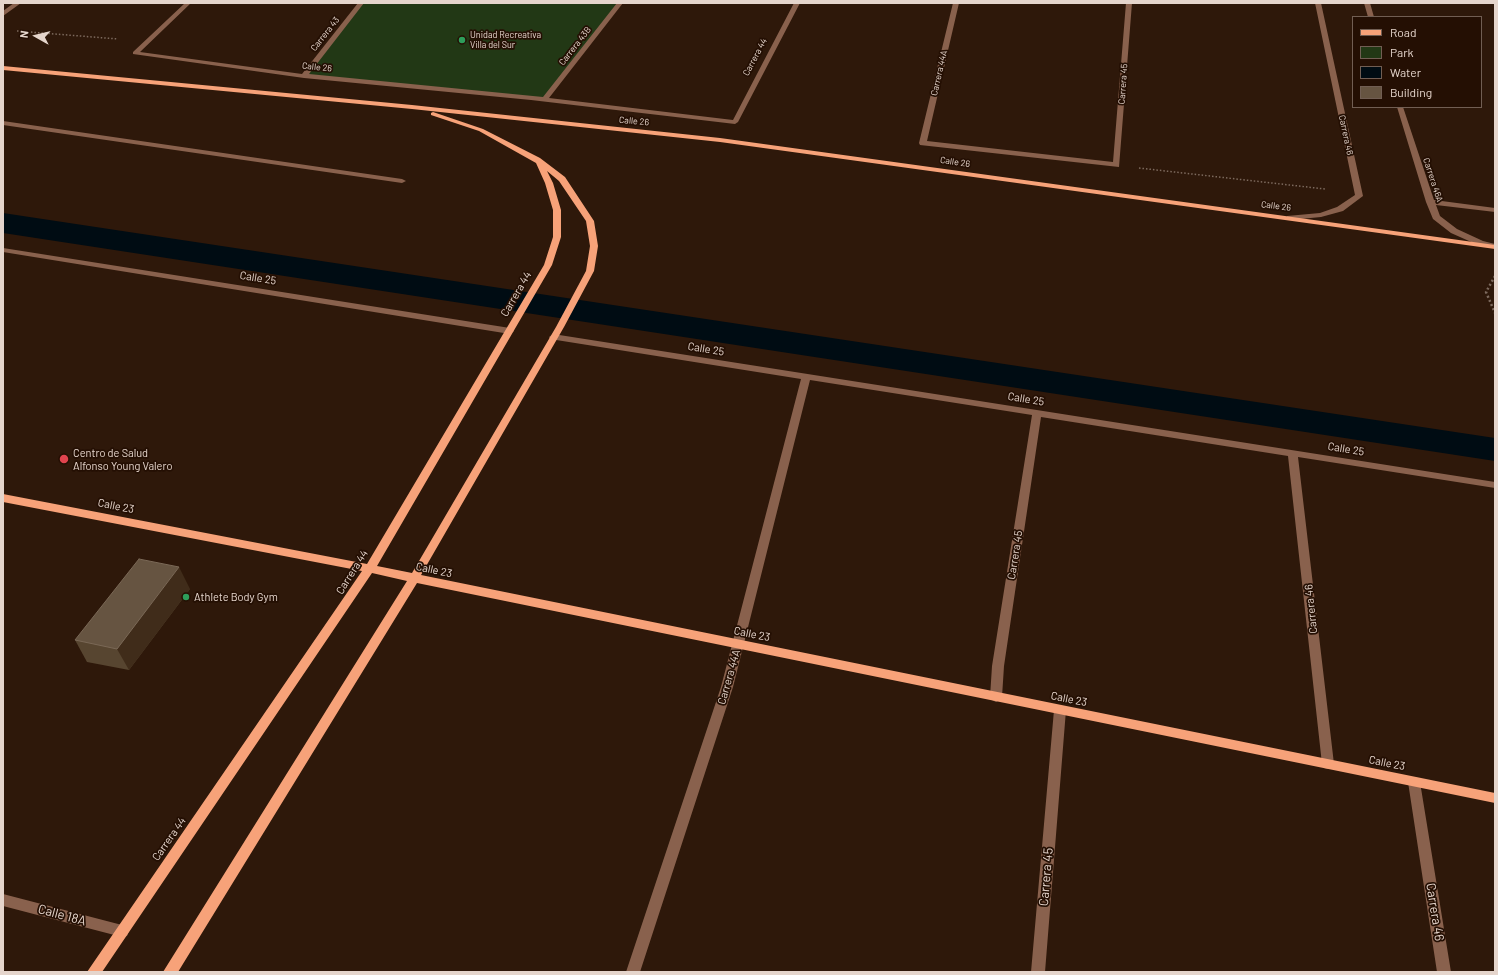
<!DOCTYPE html>
<style>
body{margin:0}
#map{position:relative;width:1498px;height:975px;overflow:hidden;background:#2e180a;font-family:Barlow,sans-serif}
canvas{display:block}
.frame{position:absolute;inset:0;border:4px solid #e5d5cc;pointer-events:none}
.legend{position:absolute;left:1352px;top:16px;width:130px;height:92px;box-sizing:border-box;background:#240f03;border:1px solid #715e53;margin:0;padding:5px 7px;list-style:none;font-size:12px;color:#e5d5cc}
.legend li{display:flex;align-items:center;gap:8px;height:20px}
.legend b{width:20px;border:1px solid #715e53}
.north{position:absolute;left:16px;top:16px;width:40px;height:40px;-webkit-text-stroke:3px #240f03;paint-order:stroke;rotate:278deg;font-size:11px;font-weight:700;line-height:16px;text-align:center;color:#e5d5cc}
.north::after{content:'';display:block;margin:auto;width:14px;height:18px;background:#e5d5cc;clip-path:polygon(50% 0,100% 100%,50% 72%,0 100%)}
</style>
<div id="map">
<canvas width="1498" height="975"></canvas>
<div class="frame"></div>
<ul class="legend">
<li><b style="height:5px;background:#f7a279"></b>Road</li>
<li><b style="height:11px;background:#223815"></b>Park</li>
<li><b style="height:11px;background:#000c13"></b>Water</li>
<li><b style="height:11px;background:#665441"></b>Building</li>
</ul>
<div class="north">N</div>
</div>
<script>
const ctx = document.querySelector('canvas').getContext('2d');
ctx.lineJoin = 'round';
function fillPath(path, color) { ctx.fillStyle = color; ctx.fill(path, 'evenodd'); }
const toPath = rows => new Path2D(rows.map(r => 'M' + r).join(''));
function trace(path, color, width, dash) { ctx.strokeStyle = color; ctx.lineWidth = width; ctx.lineCap = dash ? 'butt' : 'round'; ctx.setLineDash(dash || []); ctx.stroke(path); }
function write(font, color, halo, rows, align = 'center') {
  ctx.font = font + ' Barlow,sans-serif'; ctx.lineWidth = 3.5; ctx.setLineDash([]); ctx.textBaseline = 'middle'; ctx.strokeStyle = halo; ctx.fillStyle = color; for (const [text, x, y, turn = 0] of rows) {
    ctx.save(); ctx.translate(x, y); ctx.rotate((+turn || 0) * Math.PI / 180); ctx.textAlign = isNaN(turn) ? turn : align; if (halo) ctx.strokeText(text, 0, 0); ctx.fillText(text, 0, 0); ctx.restore();
  }
}
const green = toPath([
 [361,3,620,3,544,100,304,76]
]);
const water = toPath([
 [3,213,1495,438,1495,461,3,233]
]);
const pathFar1 = toPath([
 [17,31,118,39],
 [1139,168,1325,189]
]);
const path = toPath([
 [1495,276,1486,292,1495,313]
]);
const minor = toPath([
 [14,3,21,3,3,16,3,11,14,3],
 [185,3,191,3,140,52,302,74,358,3,364,3,309,74,543,97,617,3,623,3,549,98,733,120,794,3,800,3,738,122,735,124,531,100,304,78,133,54,133,52,185,3],
 [953,3,959,3,927,141,1113,162,1126,3,1132,3,1119,167,920,145,919,143,953,3],
 [1315,3,1321,3,1363,196,1343,211,1321,217,1290,220,1287,220,1287,216,1320,213,1337,207,1355,195,1315,3],
 [1364,3,1370,3,1374,17,1368,17,1364,3],
 [1397,107,1403,107,1434,200,1495,208,1495,212,1436,205,1440,216,1457,229,1483,241,1495,244,1495,248,1478,245,1451,233,1433,219,1426,202,1397,107],
 [3,121,402,179,406,181,402,183,3,125,3,121],
 [3,248,510,328,514,331,510,334,3,252,3,248],
 [553,334,1495,482,1495,488,1298,457,1334,764,1332,768,1328,769,1324,768,1322,764,1288,456,1041,417,1004,666,1002,697,1000,700,996,702,992,700,990,697,992,666,1032,415,810,380,733,687,640,972,626,972,721,687,801,379,550,339,549,337,553,334],
 [1060,705,1064,707,1066,710,1045,972,1031,972,1054,710,1056,707,1060,705],
 [1414,777,1418,778,1420,782,1451,972,1437,972,1408,782,1410,778,1414,777],
 [3,894,122,925,127,926,129,931,127,936,122,937,3,906,3,894]
]);
const major = toPath([
 [3,66,412,105,720,138,1495,245,1495,249,720,142,412,109,3,70,3,66],
 [433,112,483,129,540,158,565,177,594,221,598,246,594,271,564,327,421,575,1495,793,1495,803,417,583,178,972,163,972,407,581,372,573,102,972,87,972,362,571,3,502,3,494,367,564,544,265,553,237,553,210,545,183,536,163,479,131,431,115,431,113,433,112],
 [547,171,559,181,586,221,590,246,586,271,556,327,412,573,377,566,552,265,561,237,561,210,553,183,547,171]
]);
const wall = toPath([
 [190,589,129,670,87,662,75,640]
]);
const shadedWall = toPath([
 [179,567,190,589,129,670,117,649]
]);
const building = toPath([
 [139,559,179,567,117,649,75,640,139,559]
]);
const markers = [
 [462,40,4,"#2e9e5b"],
 [64,459,5,"#e0444e"],
 [186,597,4,"#2e9e5b"]
];
const farStreetnames = [
 ["Carrera 43",325,34,-52],
 ["Carrera 43B",575,46,-52],
 ["Carrera 44",755,57,-62],
 ["Calle 26",317,67,6],
 ["Carrera 44A",939,73,-77],
 ["Carrera 45",1123,84,-86],
 ["Calle 26",634,121,5],
 ["Carrera 46",1346,135,78],
 ["Calle 26",955,162,8],
 ["Carrera 46A",1433,180,72],
 ["Calle 26",1276,206,7]
];
const farPoinames = [
 ["Unidad Recreativa",470,35],
 ["Villa del Sur",470,45]
];
const streetNames = [
 ["Calle 25",258,278,9],
 ["Carrera 44",516,294,-60],
 ["Calle 25",706,349,9],
 ["Calle 25",1026,399,9],
 ["Calle 25",1346,449,9],
 ["Calle 23",116,506,11],
 ["Carrera 45",1015,555,-81],
 ["Calle 23",434,570,12],
 ["Carrera 44",352,572,-58],
 ["Carrera 46",1311,609,-96],
 ["Calle 23",752,634,11],
 ["Carrera 44A",729,677,-74],
 ["Calle 23",1069,699,11],
 ["Calle 23",1387,763,11],
 ["Carrera 44",169,839,-55]
];
const poiNames = [
 ["Centro de Salud",73,453],
 ["Alfonso Young Valero",73,466],
 ["Athlete Body Gym",194,597]
];
const nearStreetnames = [
 ["Carrera 45",1046,877,-85],
 ["Carrera 46",1435,912,81],
 ["Calle 18A",62,915,15]
];
fillPath(green, '#223815');
fillPath(water, '#000c13');
trace(pathFar1, '#7d6a5e', 1.5, [1.5, 2]);
trace(path, '#7d6a5e', 2.5, [2, 2.5]);
fillPath(minor, '#89614d');
fillPath(major, '#f7a279');
fillPath(wall, '#574530');
fillPath(shadedWall, '#402c1a');
fillPath(building, '#665441');
trace(building, '#7a6856', 1);
for (const [x, y, r, color] of markers) { const dot = new Path2D(); dot.arc(x, y, r, 0, 2 * Math.PI); ctx.fillStyle = color; ctx.fill(dot); trace(dot, '#240f03', 1.5); }
write('9px', '#e5d5cc', '#240f03', farStreetnames);
write('9px', '#e5d5cc', '#240f03', farPoinames, 'left');
write('11px', '#e5d5cc', '#240f03', streetNames);
write('11px', '#e5d5cc', '#240f03', poiNames, 'left');
write('13px', '#e5d5cc', '#240f03', nearStreetnames);
</script>
